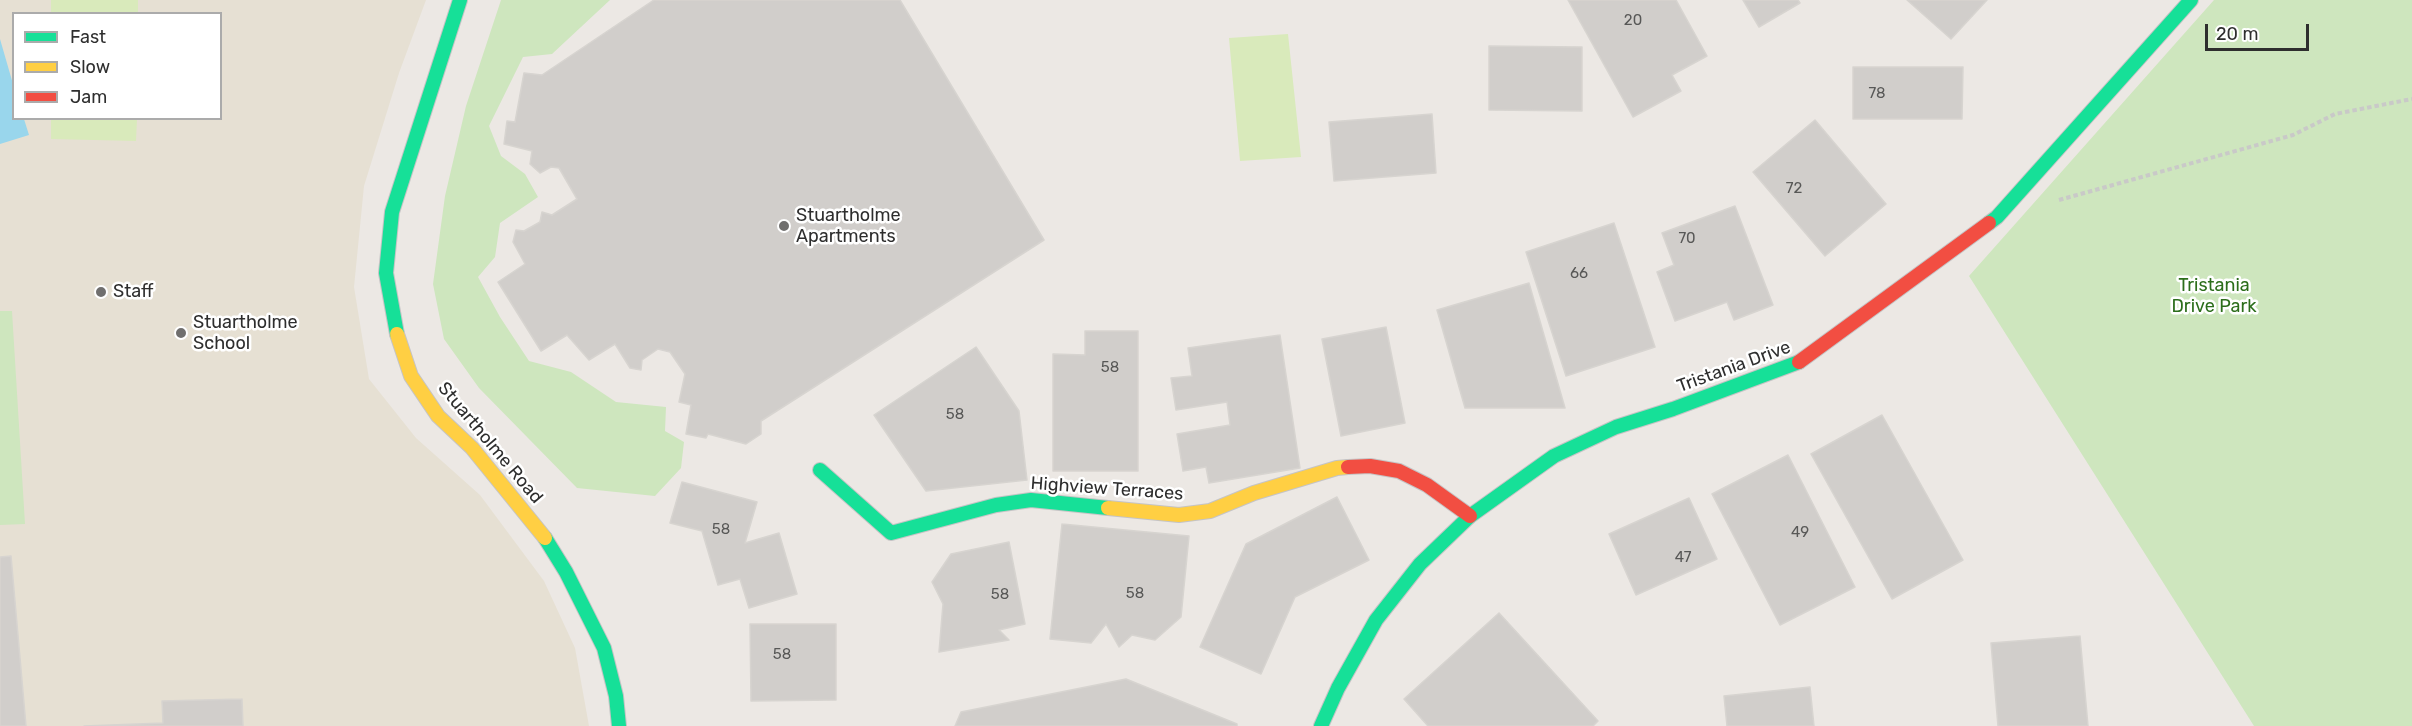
<!DOCTYPE html>
<style>
body{margin:0}
#map{position:relative;width:2412px;height:726px;overflow:hidden;background:#ece8e4;font-family:Rubik,sans-serif}
canvas{display:block}
.legend{position:absolute;left:12px;top:12px;width:210px;height:108px;box-sizing:border-box;background:#fff;border:2px solid #ababab;margin:0;padding:8px 10px;list-style:none;font-size:18px;color:#2e2e2e}
.legend li{display:flex;align-items:center;gap:12px;height:30px}
.legend b{width:30px;border:2px solid #ababab}
.scale{position:absolute;left:2205px;top:24px;width:104px;height:27px;box-sizing:border-box;border:3px solid #2e2e2e;border-top:0;padding-left:8px;font-size:18px;line-height:21px;white-space:nowrap;color:#2e2e2e;-webkit-text-stroke:4px #fff;paint-order:stroke}
</style>
<div id="map">
<canvas width="2412" height="726"></canvas>
<ul class="legend">
<li><b style="height:8px;background:#16e098"></b>Fast</li>
<li><b style="height:8px;background:#ffcf43"></b>Slow</li>
<li><b style="height:8px;background:#f24e42"></b>Jam</li>
</ul>
<div class="scale">20 m</div>
</div>
<script>
const ctx = document.querySelector('canvas').getContext('2d');
ctx.lineJoin = 'round';
function fillPath(path, color) { ctx.fillStyle = color; ctx.fill(path, 'evenodd'); }
const toPath = rows => new Path2D(rows.map(r => 'M' + r).join(''));
function trace(path, color, width, dash) { ctx.strokeStyle = color; ctx.lineWidth = width; ctx.lineCap = dash ? 'butt' : 'round'; ctx.setLineDash(dash || []); ctx.stroke(path); }
function write(font, color, halo, rows, align = 'center') {
  ctx.font = font + ' Rubik,sans-serif'; ctx.lineWidth = 5; ctx.setLineDash([]); ctx.textBaseline = 'middle'; ctx.strokeStyle = halo; ctx.fillStyle = color; for (const [text, x, y, turn = 0] of rows) {
    ctx.save(); ctx.translate(x, y); ctx.rotate((+turn || 0) * Math.PI / 180); ctx.textAlign = isNaN(turn) ? turn : align; if (halo) ctx.strokeText(text, 0, 0); ctx.fillText(text, 0, 0); ctx.restore();
  }
}
const education = toPath([
 [0,0,426,0,399,73,364,186,354,287,369,379,416,438,480,495,544,581,575,648,589,726,0,726],
 [14,14,220,14,220,118,14,118]
]);
const green = toPath([
 [501,0,610,0,552,54,523,57,489,126,501,156,525,174,538,197,500,223,495,257,478,277,500,317,529,361,571,372,616,402,666,407,665,431,684,442,681,468,655,496,577,488,479,388,444,339,433,284,445,196,466,106],
 [2214,0,2412,0,2412,726,2254,726,1969,276],
 [0,311,12,311,25,524,0,525]
]);
const pitch = toPath([
 [51,0,138,0,138,13,51,13],
 [1288,34,1301,157,1240,161,1229,38],
 [51,119,137,119,136,141,51,139]
]);
const water = toPath([
 [0,39,13,84,14,118,24,119,29,135,0,144]
]);
const building = toPath([
 [654,0,900,0,1044,240,761,421,761,434,746,444,708,434,706,438,686,434,691,405,679,402,685,374,670,352,658,349,642,360,641,370,630,368,615,344,589,360,567,335,541,351,498,282,525,264,513,242,516,230,524,231,540,222,542,212,552,215,577,199,559,168,551,167,540,173,530,164,532,151,504,144,507,121,515,122,524,73,542,75,654,0],
 [1568,0,1676,0,1707,56,1672,75,1681,91,1633,117,1568,0],
 [1743,0,1798,0,1800,3,1759,27,1743,0],
 [1907,0,1987,0,1951,39,1907,0],
 [1489,46,1582,47,1582,111,1489,110,1489,46],
 [1853,67,1963,67,1962,119,1853,119,1853,67],
 [1432,114,1436,173,1334,181,1329,122,1432,114],
 [1815,120,1886,204,1825,256,1753,172,1815,120],
 [1735,206,1773,305,1734,320,1727,302,1675,321,1657,272,1674,265,1662,233,1735,206],
 [1614,223,1655,347,1566,376,1526,252,1614,223],
 [1529,283,1565,408,1465,408,1437,310,1529,283],
 [1386,327,1405,423,1341,436,1322,339,1386,327],
 [1085,331,1138,331,1138,471,1053,471,1053,354,1085,355,1085,331],
 [1280,335,1300,468,1209,483,1206,467,1183,471,1177,434,1230,425,1227,402,1176,410,1171,378,1192,376,1188,348,1280,335],
 [976,347,1019,411,1027,480,926,491,874,415,976,347],
 [1882,415,1963,560,1892,599,1811,454,1882,415],
 [1788,455,1855,587,1780,625,1712,494,1788,455],
 [682,482,757,502,745,543,779,533,797,594,749,608,740,579,718,585,702,531,670,523,682,482],
 [1337,497,1369,560,1295,597,1261,674,1200,647,1246,544,1337,497],
 [1689,498,1717,559,1636,595,1609,534,1689,498],
 [1062,524,1189,536,1181,617,1155,640,1132,635,1119,647,1106,624,1091,643,1050,639,1062,524],
 [1009,542,1025,624,999,630,1009,640,939,652,943,604,932,582,951,554,1009,542],
 [11,556,26,726,0,726,0,557,11,556],
 [1499,613,1598,721,1593,726,1428,726,1404,699,1499,613],
 [750,624,836,624,836,700,751,701,750,624],
 [2080,636,2088,726,1998,726,1991,643,2080,636],
 [1126,679,1237,724,1237,726,955,726,961,712,1126,679],
 [1810,687,1814,726,1727,726,1724,696,1810,687],
 [242,699,243,726,84,726,163,723,162,701,242,699]
]);
const path = toPath([
 [2059,200,2293,135,2335,114,2412,99]
]);
const fast = toPath([
 [1989,223,1997,217,2191,0],
 [397,334,386,273,392,212,460,0],
 [820,470,891,533,996,505,1031,500,1108,508],
 [545,538,566,572,604,648,616,696,619,726],
 [1321,726,1338,688,1376,620,1420,564,1470,516,1554,456,1616,427,1673,409,1799,362]
]);
const slow = toPath([
 [397,334,411,376,438,416,472,448,545,538],
 [1108,508,1179,515,1210,511,1254,493,1337,468,1348,467]
]);
const jam = toPath([
 [1799,362,1989,223],
 [1348,467,1370,466,1399,471,1427,485,1470,516]
]);
const markers = [
 [784,226,6,"#706f6e"],
 [101,292,6,"#706f6e"],
 [181,333,6,"#706f6e"]
];
const numberNames = [
 ["20",1633,21],
 ["78",1877,94],
 ["72",1794,189],
 ["70",1687,239],
 ["66",1579,274],
 ["58",1110,368],
 ["58",955,415],
 ["58",721,530],
 ["49",1800,533],
 ["47",1683,558],
 ["58",1135,594],
 ["58",1000,595],
 ["58",782,655]
];
const poiNames = [
 ["Stuartholme",796,216],
 ["Apartments",796,237],
 ["Staff",113,292],
 ["Stuartholme",193,323],
 ["School",193,344]
];
const parkNames = [
 ["Tristania",2214,286],
 ["Drive Park",2214,307]
];
const streetNames = [
 ["Tristania Drive",1734,367,-20],
 ["Stuartholme Road",490,443,50],
 ["Highview Terraces",1107,489,4]
];
fillPath(education, '#e6e0d3');
fillPath(green, '#cee6be');
fillPath(pitch, '#d9eabb');
fillPath(water, '#99d6ec');
fillPath(building, '#d1cecb');
trace(building, '#d7d4d0', 1.5);
trace(fast, '#c5c4c5', 16);
trace(slow, '#c5c4c5', 16);
trace(jam, '#c5c4c5', 16);
trace(path, '#c9c9c8', 4, [4.5, 3]);
trace(fast, '#16e098', 14);
trace(slow, '#ffcf43', 14);
trace(jam, '#f24e42', 14);
for (const [x, y, r, color] of markers) { const dot = new Path2D(); dot.arc(x, y, r, 0, 2 * Math.PI); ctx.fillStyle = color; ctx.fill(dot); trace(dot, '#fff', 2); }
write('15px', '#585857', null, numberNames);
write('18px', '#2e2e2e', '#fff', poiNames, 'left');
write('18px', '#2c6e1b', '#fff', parkNames);
write('18px', '#2e2e2e', '#fff', streetNames);
</script>
